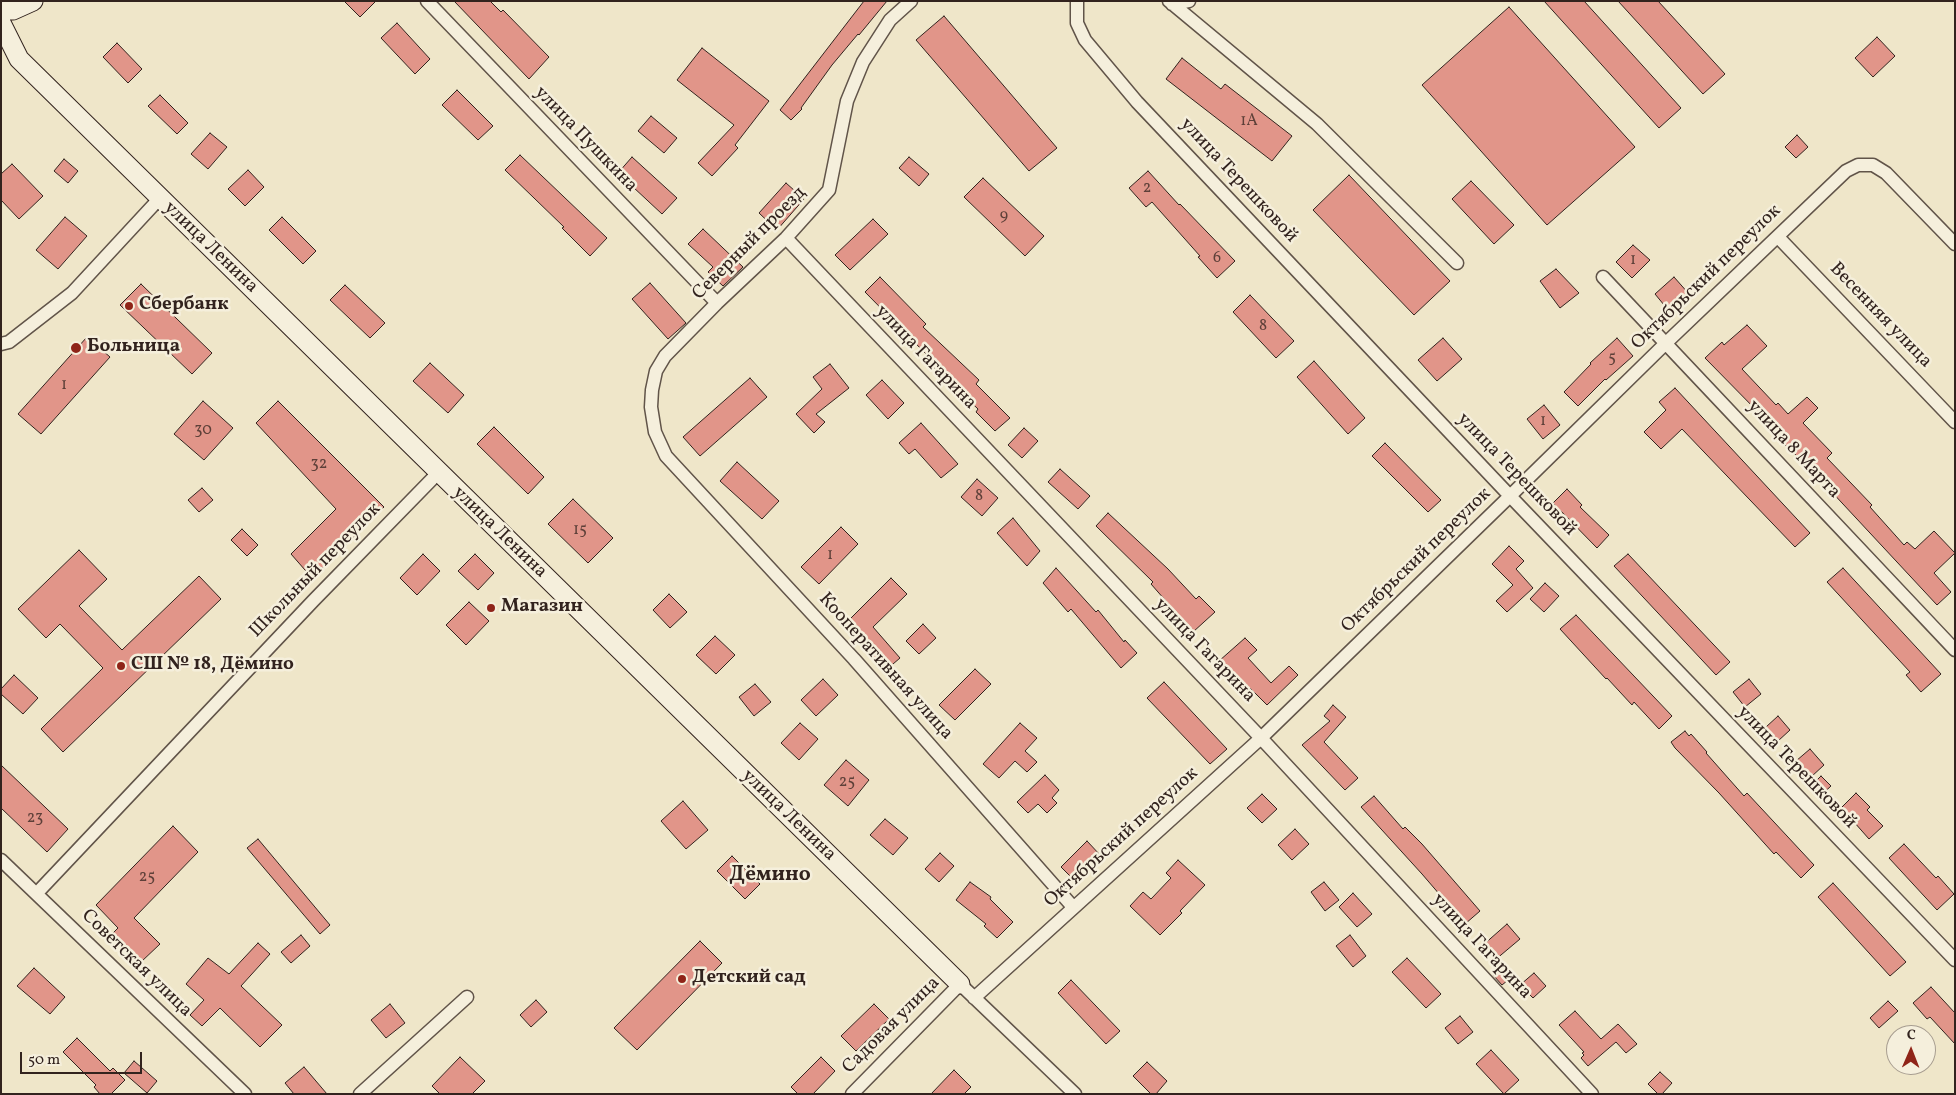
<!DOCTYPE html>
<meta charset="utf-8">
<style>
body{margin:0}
#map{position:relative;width:1956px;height:1095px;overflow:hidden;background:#efe6c9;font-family:Vollkorn,serif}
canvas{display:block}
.frame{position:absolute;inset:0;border:2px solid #32231e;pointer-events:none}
.north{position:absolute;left:1886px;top:1025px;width:50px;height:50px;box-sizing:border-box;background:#f5efdc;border:1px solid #a79d90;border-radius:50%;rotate:1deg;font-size:14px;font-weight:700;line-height:20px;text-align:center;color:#32231e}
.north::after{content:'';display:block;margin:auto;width:18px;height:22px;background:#8f2418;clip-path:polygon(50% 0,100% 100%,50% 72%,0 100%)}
.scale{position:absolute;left:20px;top:1052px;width:122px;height:22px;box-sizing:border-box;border:2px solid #32231e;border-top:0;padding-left:6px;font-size:15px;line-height:18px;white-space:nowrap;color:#32231e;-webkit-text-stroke:4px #f5efdc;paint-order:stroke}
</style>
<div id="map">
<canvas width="1956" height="1095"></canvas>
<div class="frame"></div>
<div class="north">С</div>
<div class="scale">50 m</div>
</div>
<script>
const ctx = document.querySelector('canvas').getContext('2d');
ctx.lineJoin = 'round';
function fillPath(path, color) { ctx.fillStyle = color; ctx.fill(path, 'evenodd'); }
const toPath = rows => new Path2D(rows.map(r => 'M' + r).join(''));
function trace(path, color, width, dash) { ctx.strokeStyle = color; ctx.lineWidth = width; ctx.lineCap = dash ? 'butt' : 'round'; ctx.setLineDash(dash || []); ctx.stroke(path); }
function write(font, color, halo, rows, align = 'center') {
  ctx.font = font + ' Vollkorn,serif'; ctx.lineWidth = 5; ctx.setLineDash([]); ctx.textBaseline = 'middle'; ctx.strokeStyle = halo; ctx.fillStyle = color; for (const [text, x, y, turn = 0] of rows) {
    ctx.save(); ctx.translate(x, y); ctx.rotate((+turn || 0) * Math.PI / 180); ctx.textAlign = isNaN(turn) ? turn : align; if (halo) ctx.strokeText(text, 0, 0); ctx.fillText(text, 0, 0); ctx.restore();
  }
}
const building = toPath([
 [344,1,376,1,360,17,344,1],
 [454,1,490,1,501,12,503,10,549,57,529,79,454,1],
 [864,1,887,1,859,35,858,34,832,65,801,108,802,109,791,120,780,110,864,1],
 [1544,1,1584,1,1681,108,1659,128,1544,1],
 [1618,1,1658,1,1725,74,1703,94,1618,1],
 [1509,7,1635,147,1547,225,1422,85,1509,7],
 [944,16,1057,148,1029,171,916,40,944,16],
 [397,23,430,59,415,74,381,38,397,23],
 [1877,37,1895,56,1873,77,1855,58,1877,37],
 [117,43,142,69,128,83,103,57,117,43],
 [702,48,769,101,735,145,738,148,712,176,698,163,734,125,677,80,702,48],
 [1182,58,1221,89,1225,84,1292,136,1272,161,1166,79,1182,58],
 [457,90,493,126,478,140,442,105,457,90],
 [160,95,188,123,177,134,148,106,160,95],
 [651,116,677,138,664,153,638,131,651,116],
 [210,133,227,147,208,169,191,154,210,133],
 [1797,135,1808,147,1796,158,1785,147,1797,135],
 [520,155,607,238,590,256,562,228,564,227,505,170,520,155],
 [632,157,677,198,662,214,618,173,632,157],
 [909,157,929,174,919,186,899,168,909,157],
 [64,159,78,171,68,183,54,171,64,159],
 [12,164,43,196,19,219,1,200,1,174,12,164],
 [248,170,264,187,245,206,228,189,248,170],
 [1148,171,1179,205,1180,204,1235,261,1217,278,1198,257,1200,256,1152,202,1146,207,1129,188,1148,171],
 [1349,175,1450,281,1414,315,1313,210,1349,175],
 [983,178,1044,236,1025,256,964,197,983,178],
 [1471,181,1514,225,1494,244,1452,199,1471,181],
 [786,183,804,199,777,230,759,213,786,183],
 [65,217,87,236,58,269,36,250,65,217],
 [282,217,316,251,303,264,269,230,282,217],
 [873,219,888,234,850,270,835,255,873,219],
 [703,229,743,267,723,286,708,272,713,267,688,244,703,229],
 [1633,245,1650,260,1632,278,1616,262,1633,245],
 [1556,269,1579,293,1560,308,1540,281,1556,269],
 [880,277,926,324,923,327,979,380,976,384,1010,418,995,431,976,412,978,409,924,358,927,355,865,292,880,277],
 [1674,277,1689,294,1669,311,1655,294,1674,277],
 [650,283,686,323,668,339,632,299,650,283],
 [141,284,212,353,192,374,120,305,141,284],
 [345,285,385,323,370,338,330,300,345,285],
 [1250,295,1294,341,1276,358,1233,312,1250,295],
 [1747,325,1767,346,1742,369,1776,405,1778,403,1788,414,1807,397,1818,408,1803,423,1832,453,1827,458,1872,505,1870,507,1904,545,1907,542,1915,549,1934,531,1955,553,1934,573,1951,592,1937,605,1829,489,1833,485,1802,454,1798,457,1782,442,1761,419,1763,417,1705,358,1722,342,1724,345,1747,325],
 [87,337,110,357,41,434,18,414,87,337],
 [1443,338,1462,359,1437,381,1418,360,1443,338],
 [1617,338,1633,356,1606,380,1605,379,1578,406,1564,392,1591,364,1590,363,1617,338],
 [1314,361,1365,418,1348,434,1297,377,1314,361],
 [430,363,464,395,448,413,413,381,430,363],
 [830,364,849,388,816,414,825,422,814,433,796,414,822,389,813,377,830,364],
 [750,378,767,397,700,456,683,437,750,378],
 [882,380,904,403,888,419,866,395,882,380],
 [1675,388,1810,533,1795,547,1682,429,1661,449,1644,432,1666,410,1659,402,1675,388],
 [203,401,233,428,204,460,174,434,203,401],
 [278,401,384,507,312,578,291,554,336,509,256,423,278,401],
 [1544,405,1560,425,1543,439,1527,419,1544,405],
 [921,423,958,464,941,478,915,449,909,454,899,443,921,423],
 [494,427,544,477,528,494,477,444,494,427],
 [1024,428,1038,441,1022,458,1008,445,1024,428],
 [1385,443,1441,500,1428,512,1372,456,1385,443],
 [737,462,779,501,762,519,720,481,737,462],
 [1060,469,1090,496,1078,509,1048,482,1060,469],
 [977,479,998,498,982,516,961,497,977,479],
 [202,488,213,500,199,512,188,500,202,488],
 [1567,489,1582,505,1580,507,1609,535,1597,548,1553,503,1567,489],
 [573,499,613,538,588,563,548,524,573,499],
 [1108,513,1168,569,1196,599,1199,596,1215,612,1193,632,1151,584,1153,582,1096,526,1108,513],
 [1013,518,1040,551,1027,566,997,533,1013,518],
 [841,527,858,544,819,584,801,567,841,527],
 [242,529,258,545,247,556,231,540,242,529],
 [1509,546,1524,561,1516,569,1533,588,1507,612,1496,601,1513,585,1492,564,1509,546],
 [79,550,107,579,79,606,122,650,199,576,221,599,63,752,41,729,103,668,60,624,46,638,18,609,79,550],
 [423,554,440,571,417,595,400,578,423,554],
 [475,554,494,573,478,590,458,571,475,554],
 [1628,554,1730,662,1716,675,1614,566,1628,554],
 [1056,568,1096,612,1098,610,1124,642,1125,640,1137,653,1121,668,1071,609,1068,612,1043,583,1056,568],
 [1843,568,1941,674,1921,692,1906,675,1910,672,1827,582,1843,568],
 [891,578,907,594,873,627,900,658,886,670,873,656,876,653,846,623,891,578],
 [1545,583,1559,596,1544,612,1530,599,1545,583],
 [669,594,687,612,670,628,653,610,669,594],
 [469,602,489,621,466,645,446,625,469,602],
 [1576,615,1672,716,1659,729,1634,702,1632,705,1607,678,1606,679,1560,629,1576,615],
 [923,624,936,638,919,654,906,641,923,624],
 [715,636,735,655,716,674,696,655,715,636],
 [1245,638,1257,650,1248,658,1271,683,1289,666,1298,675,1267,705,1250,688,1244,693,1219,661,1245,638],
 [975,669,991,684,955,720,939,705,975,669],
 [14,675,38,698,23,714,1,694,1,689,14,675],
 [823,679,838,695,816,716,801,700,823,679],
 [1749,679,1761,694,1745,707,1733,692,1749,679],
 [1164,682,1227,749,1210,764,1147,698,1164,682],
 [755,684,771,702,754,716,739,697,755,684],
 [1333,705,1346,717,1324,742,1358,778,1345,790,1302,745,1330,721,1324,716,1333,705],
 [1778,716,1790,730,1778,741,1766,727,1778,716],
 [800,723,818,739,799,760,781,743,800,723],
 [1020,723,1037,738,1025,751,1037,762,1027,772,1015,761,999,778,983,764,1020,723],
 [1685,731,1689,736,1691,734,1707,752,1706,753,1744,796,1747,793,1814,865,1801,878,1776,852,1774,854,1719,793,1675,748,1671,742,1685,731],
 [1810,749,1824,765,1811,777,1796,761,1810,749],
 [846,760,869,780,848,806,824,785,846,760],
 [1,765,68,829,47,852,1,808,1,765],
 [1045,775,1059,790,1052,798,1057,803,1047,813,1038,804,1028,813,1017,802,1045,775],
 [1821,776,1831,786,1819,797,1810,787,1821,776],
 [1856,793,1870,807,1867,810,1883,826,1869,839,1854,822,1851,825,1838,811,1856,793],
 [1262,794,1277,809,1262,823,1247,808,1262,794],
 [1374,796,1403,829,1405,827,1422,844,1480,911,1465,924,1422,874,1361,807,1374,796],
 [683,801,708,830,686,849,661,821,683,801],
 [885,819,908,838,893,855,870,835,885,819],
 [173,826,198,852,134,918,160,944,141,962,133,954,130,956,111,935,118,928,96,905,173,826],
 [1295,829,1309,844,1292,860,1278,845,1295,829],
 [258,839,330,925,320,934,247,848,258,839],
 [1087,841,1101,856,1075,881,1061,867,1087,841],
 [1904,844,1936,878,1938,876,1954,894,1937,910,1889,858,1904,844],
 [940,853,954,866,939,882,925,869,940,853],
 [732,856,760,884,745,899,717,871,732,856],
 [1178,860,1205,885,1180,911,1182,913,1160,935,1130,906,1143,892,1151,899,1171,878,1166,873,1178,860],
 [970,882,991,897,990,899,1013,922,997,938,984,926,986,924,956,900,970,882],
 [1324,882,1339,900,1325,911,1311,892,1324,882],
 [1833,883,1906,962,1890,976,1818,897,1833,883],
 [1353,893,1372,914,1357,927,1339,907,1353,893],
 [1507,924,1520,939,1495,960,1482,946,1507,924],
 [301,935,310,946,291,963,281,952,301,935],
 [1350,935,1366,956,1353,967,1336,946,1350,935],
 [700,941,722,963,637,1050,614,1028,700,941],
 [258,943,270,954,241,986,282,1025,260,1047,220,1008,202,1026,190,1015,204,1000,186,984,208,958,229,974,258,943],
 [1407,958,1441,994,1426,1008,1392,972,1407,958],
 [1504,966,1513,976,1502,985,1493,975,1504,966],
 [34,968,65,997,50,1014,17,986,34,968],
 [1534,973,1546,986,1533,998,1520,985,1534,973],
 [1071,980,1120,1031,1106,1044,1058,993,1071,980],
 [1931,987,1955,1013,1955,1044,1930,1017,1927,1019,1913,1003,1931,987],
 [536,1000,547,1012,531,1027,520,1015,536,1000],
 [1888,1001,1898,1011,1879,1028,1870,1018,1888,1001],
 [390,1004,405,1023,386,1038,371,1020,390,1004],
 [874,1004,889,1019,856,1051,841,1036,874,1004],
 [1575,1011,1601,1039,1618,1024,1637,1044,1626,1053,1616,1042,1588,1066,1581,1058,1584,1055,1582,1053,1584,1052,1559,1025,1575,1011],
 [1460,1016,1473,1032,1458,1044,1445,1028,1460,1016],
 [77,1038,110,1071,113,1068,125,1080,111,1094,100,1094,94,1087,96,1085,63,1052,77,1038],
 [1491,1050,1519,1080,1504,1094,1476,1064,1491,1050],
 [460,1057,485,1081,472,1094,440,1094,432,1086,460,1057],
 [821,1057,835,1071,813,1094,798,1094,791,1087,821,1057],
 [134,1061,157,1081,147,1093,124,1073,134,1061],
 [1147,1062,1167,1081,1156,1094,1151,1094,1133,1076,1147,1062],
 [304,1067,327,1094,294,1094,285,1083,304,1067],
 [954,1070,971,1087,964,1094,931,1094,954,1070],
 [1660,1072,1672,1083,1662,1094,1658,1094,1648,1084,1660,1072]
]);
const street = toPath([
 [427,1,717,303],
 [911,1,890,20,863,62,847,101,829,190,786,238,717,303,665,356,656,371,652,390,651,407,655,432,666,456,854,659,1073,907],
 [1077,1,1077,23,1085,40,1137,102,1510,496,1955,960],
 [1169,1,1317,124,1457,263],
 [1172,4,1189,1],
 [1778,237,1955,422],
 [786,238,1261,738,1592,1094],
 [1603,277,1955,650],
 [1,344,9,342,72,293,159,199],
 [1,860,245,1094],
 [37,893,313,601,438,473],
 [974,998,1261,738,1510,496,1666,343,1846,171,1858,165,1873,165,1886,173,1955,244],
 [360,1094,467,997],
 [852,1094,960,984,1075,1094]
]);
const secondary = toPath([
 [1,9,13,10,33,1],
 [1,23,19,59,960,984]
]);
const markers = [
 [129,306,5,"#8f2418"],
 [76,348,6,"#8f2418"],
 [491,608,5,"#8f2418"],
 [121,666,5,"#8f2418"],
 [682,979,5,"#8f2418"]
];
const numberNames = [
 ["1А",1249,122],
 ["2",1147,189],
 ["9",1004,217],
 ["6",1217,259],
 ["1",1633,261],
 ["8",1263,327],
 ["5",1612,359],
 ["1",64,386],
 ["1",1543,422],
 ["30",203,431],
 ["32",319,465],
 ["8",979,497],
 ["15",580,531],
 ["1",830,556],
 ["25",847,783],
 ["23",35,819],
 ["25",147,878]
];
const streetNames = [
 ["улица Пушкина",585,140,46],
 ["улица Терешковой",1238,181,47],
 ["Северный проезд",750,244,-45],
 ["улица Ленина",210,248,44],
 ["Октябрьский переулок",1707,278,-44],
 ["Весенняя улица",1880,316,46],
 ["улица Гагарина",925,358,46],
 ["улица 8 Марта",1793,450,47],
 ["улица Терешковой",1516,475,46],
 ["улица Ленина",499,533,44],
 ["Октябрьский переулок",1417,561,-44],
 ["Школьный переулок",316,571,-46],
 ["улица Гагарина",1204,651,46],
 ["Кооперативная улица",885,667,48],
 ["улица Терешковой",1796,768,46],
 ["улица Ленина",788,816,44],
 ["Октябрьский переулок",1122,838,-42],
 ["улица Гагарина",1481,947,47],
 ["Советская улица",136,964,44],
 ["Садовая улица",892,1026,-45]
];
const poiNames = [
 ["Сбербанк",139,306],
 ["Больница",87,348],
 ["Магазин",501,608],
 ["СШ № 18, Дёмино",131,666],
 ["Детский сад",692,979]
];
const quarterNames = [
 ["Дёмино",770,876]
];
fillPath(building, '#e19589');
trace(building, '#32231e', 1);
trace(street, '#615449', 15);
trace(secondary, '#32231e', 21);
trace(street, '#f5efdc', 12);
trace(secondary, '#f5efdc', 19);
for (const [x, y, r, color] of markers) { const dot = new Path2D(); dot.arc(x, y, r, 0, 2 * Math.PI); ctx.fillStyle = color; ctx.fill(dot); trace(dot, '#f5efdc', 2); }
write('16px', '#5e4039', null, numberNames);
write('19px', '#32231e', '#f5efdc', streetNames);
write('bold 19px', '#32231e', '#f5efdc', poiNames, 'left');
write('bold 21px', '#32231e', '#f5efdc', quarterNames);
</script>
